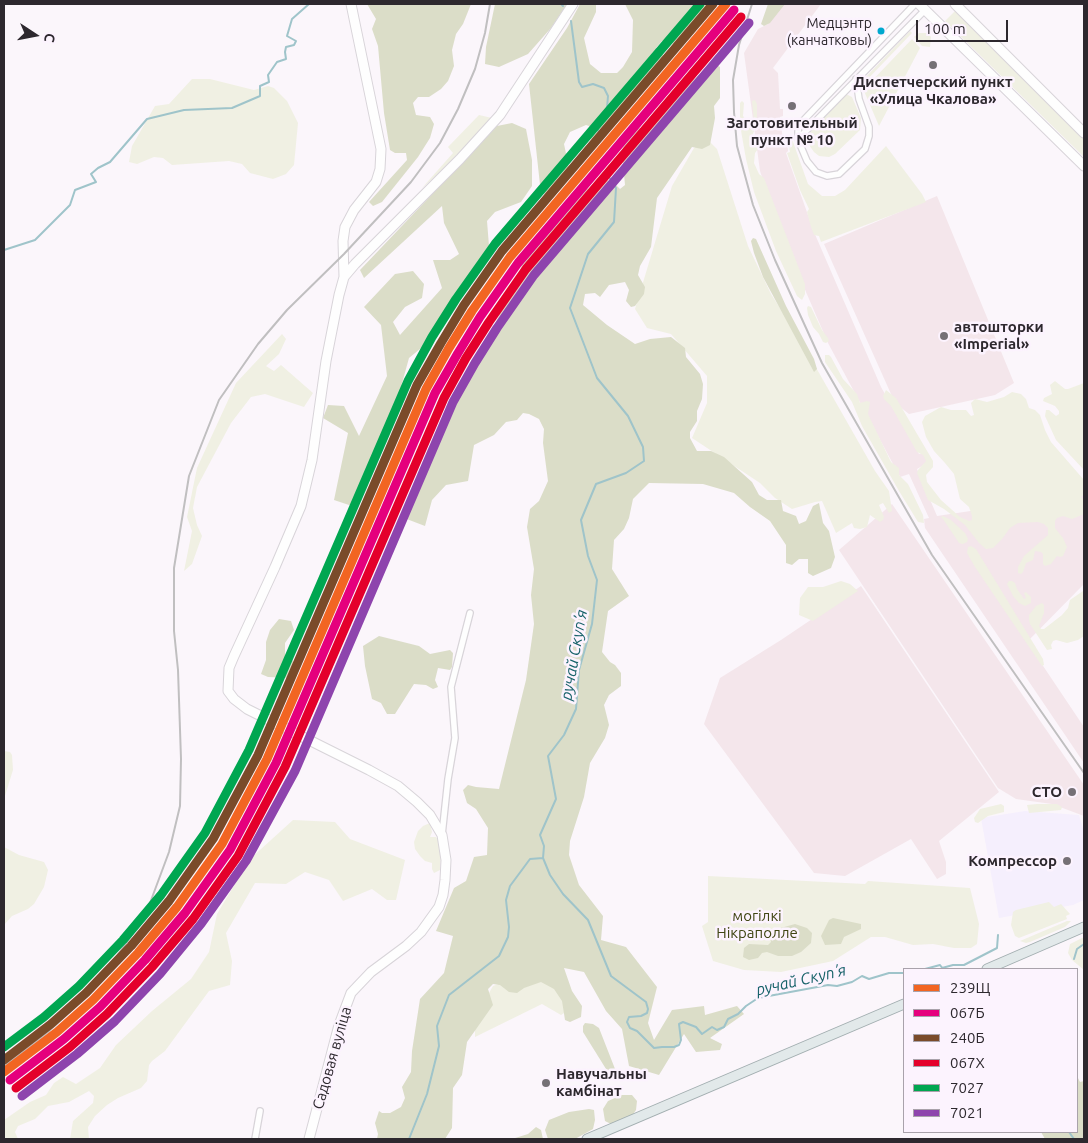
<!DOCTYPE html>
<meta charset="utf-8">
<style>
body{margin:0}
#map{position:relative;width:1088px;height:1143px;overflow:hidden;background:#fbf6fb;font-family:Ubuntu,sans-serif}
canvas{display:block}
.frame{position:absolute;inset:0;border:5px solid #2d282e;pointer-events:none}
.legend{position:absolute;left:903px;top:968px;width:175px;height:165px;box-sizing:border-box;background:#fcf3fe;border:1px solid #a9a2ab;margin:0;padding:6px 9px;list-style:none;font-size:15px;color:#2d282e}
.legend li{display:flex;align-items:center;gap:10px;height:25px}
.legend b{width:25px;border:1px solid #a9a2ab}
.north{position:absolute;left:10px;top:10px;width:50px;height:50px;-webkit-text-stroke:4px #fcf3fe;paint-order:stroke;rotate:101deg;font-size:14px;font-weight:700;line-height:20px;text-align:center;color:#2d282e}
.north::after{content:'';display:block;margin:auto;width:18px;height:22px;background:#2d282e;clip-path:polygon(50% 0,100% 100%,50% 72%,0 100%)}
.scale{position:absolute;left:916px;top:20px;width:92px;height:22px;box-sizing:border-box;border:2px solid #2d282e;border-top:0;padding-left:6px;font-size:15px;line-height:18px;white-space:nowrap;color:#2d282e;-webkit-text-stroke:4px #fcf3fe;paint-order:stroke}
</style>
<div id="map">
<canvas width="1088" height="1143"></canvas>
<div class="frame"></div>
<ul class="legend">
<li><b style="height:6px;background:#f26522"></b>239Щ</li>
<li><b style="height:6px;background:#e5007d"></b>067Б</li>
<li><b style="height:6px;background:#7a4b2a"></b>240Б</li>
<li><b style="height:6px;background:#e4002b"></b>067Х</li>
<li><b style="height:6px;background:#00a651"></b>7027</li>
<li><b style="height:6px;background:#8e44ad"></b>7021</li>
</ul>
<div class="north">С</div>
<div class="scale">100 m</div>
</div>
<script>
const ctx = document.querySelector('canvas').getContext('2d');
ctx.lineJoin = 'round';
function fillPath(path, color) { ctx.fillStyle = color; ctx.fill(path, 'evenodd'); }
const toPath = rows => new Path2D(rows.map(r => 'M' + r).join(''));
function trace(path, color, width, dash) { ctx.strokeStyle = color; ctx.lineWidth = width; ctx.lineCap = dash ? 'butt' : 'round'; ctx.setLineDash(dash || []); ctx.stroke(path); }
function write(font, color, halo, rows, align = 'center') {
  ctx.font = font + ' Ubuntu,sans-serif'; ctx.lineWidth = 5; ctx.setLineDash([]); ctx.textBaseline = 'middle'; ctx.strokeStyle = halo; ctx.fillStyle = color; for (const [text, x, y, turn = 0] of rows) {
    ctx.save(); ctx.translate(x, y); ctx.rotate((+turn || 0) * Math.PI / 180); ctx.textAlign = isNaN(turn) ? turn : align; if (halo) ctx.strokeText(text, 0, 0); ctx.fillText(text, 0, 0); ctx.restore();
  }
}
const commercial = toPath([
 [1025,811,1079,815,1084,832,1084,900,1073,905,999,918,981,818]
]);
const industrial = toPath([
 [783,4,821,4,773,68,778,73,780,109,783,109,783,116,780,117,783,140,787,140,788,151,786,153,814,232,881,387,919,454,924,454,929,462,917,469,937,516,1084,494,1084,584,1027,642,1084,727,1084,763,925,528,924,519,929,518,909,474,900,477,828,343,781,234,760,171,744,53,758,29,768,24],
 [937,196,1014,383,995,395,909,414,895,403,824,244],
 [892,504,1084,785,1084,816,1052,804,1016,799,998,788,839,550],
 [861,586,999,792,939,841,946,862,946,874,937,879,911,839,845,876,814,873,704,724,720,678,781,640]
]);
const green = toPath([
 [955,11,1084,138,1084,157,945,21],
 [910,31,912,33,862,85,863,80],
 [919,33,928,33,931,37,930,47,922,46,914,37],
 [912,39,920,48,879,126,864,91,865,88],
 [192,79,210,79,254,90,268,86,274,88,287,101,298,123,294,165,286,174,273,179,250,173,242,164,229,161,172,165,163,158,154,157,137,164,129,162,132,146,155,106,169,104],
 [846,94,852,97,861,118,860,130,835,154,829,157,819,156,814,152,807,142,809,132],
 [755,100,757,104,757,124,752,136,758,144,758,149,755,153,754,163,759,174,764,178,805,284,805,294,802,300,797,296,776,251,754,192,746,159,740,125,740,103,742,101,744,103,743,116,747,121,753,122,754,120,752,101],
 [479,115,492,118,463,152,422,188,453,153,448,147],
 [788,139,792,139,808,184,822,196,835,196,845,190,886,146,922,194,926,202,821,242,819,236,814,235,811,227,807,212,809,209,800,190,787,153,790,152],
 [708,140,717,149,748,246,771,294,802,343,875,471,889,491,892,511,889,513,883,503,879,505,884,517,883,520,880,522,870,515,867,527,860,529,854,528,852,523,836,533,822,501,815,502,792,509,775,498,760,483,692,438,707,403,707,376,671,334,647,328,635,309,672,186,694,148],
 [808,306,811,307,822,330,828,338,829,341,826,343,823,342,819,334,813,327,808,315,807,308],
 [282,334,286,339,279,354,266,366,274,371,281,365,313,393,304,407,265,394,251,397,231,423,197,487,193,508,197,525,202,536,192,564,184,571,192,531,187,517,197,468,236,383],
 [825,355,829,355,831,357,843,379,857,394,860,403,867,401,870,402,868,414,891,462,899,468,899,475,908,484,923,515,924,523,918,522,899,491,862,426,852,402,825,362],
 [1055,381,1065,389,1068,389,1084,383,1084,470,1056,440,1045,416,1046,410,1049,410,1056,416,1059,414,1059,411,1055,406,1043,401,1044,398,1052,394,1050,385],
 [886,390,896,398,933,461,933,467,926,475,927,482,941,500,960,517,969,521,972,520,972,516,969,507,960,499,954,474,945,463,934,451,926,437,922,422,925,416,941,407,951,410,966,410,971,416,974,415,971,403,975,399,987,402,1004,397,1012,392,1021,394,1026,399,1029,408,1035,410,1040,415,1045,430,1051,442,1084,480,1084,495,1081,497,1084,500,1084,514,1072,519,1063,516,1057,518,1055,521,1055,528,1063,538,1067,547,1063,556,1060,557,1057,556,1051,564,1045,566,1043,564,1043,554,1041,552,1035,551,1033,560,1026,563,1023,572,1021,574,1018,573,1018,567,1024,556,1048,535,1048,528,1044,524,1038,522,1018,523,1010,528,1002,539,993,548,986,549,979,543,965,525,944,509,928,500,917,473,918,470,926,461,923,455,917,452,891,406,884,399,883,396],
 [943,516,951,520,965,533,968,539,967,542,963,544,959,543,943,519,941,517],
 [971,546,976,549,1043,659,1044,665,1042,666,975,567,967,553,968,547],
 [841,581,850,584,858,591,813,621,799,615,800,598,808,587,823,587],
 [1009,581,1012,581,1015,583,1017,589,1024,599,1026,598,1024,593,1026,592,1031,597,1031,603,1025,606,1019,603,1013,596,1007,584],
 [1083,591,1084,636,1078,640,1067,643,1056,640,1053,641,1051,645,1052,649,1047,650,1030,624,1029,620,1029,615,1036,606,1042,603,1044,605,1044,613,1039,626,1041,629,1044,629,1062,615,1068,608,1070,600],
 [4,751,10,752,12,755,13,770,4,799],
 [1001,804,1004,806,1004,812,988,816,978,823,975,822,974,818,980,809],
 [1037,804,1057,804,1062,807,1061,810,1029,813,1027,805],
 [293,820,335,822,350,839,405,860,396,900,387,900,372,889,343,901,329,880,305,872,286,884,255,883,226,933,232,961,230,985,209,991,165,1051,152,1061,149,1065,147,1081,141,1088,118,1098,107,1105,95,1116,88,1127,89,1139,70,1139,73,1121,93,1103,94,1096,89,1091,69,1102,48,1106,35,1119,18,1126,15,1132,18,1139,4,1139,4,1120,30,1102,46,1095,54,1083,63,1077,76,1084,100,1068,116,1045,152,1011,191,979,209,952,217,914,250,859],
 [430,823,432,832,430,837,436,837,439,841,441,855,440,870,434,873,432,869,432,863,425,861,420,856,415,849,414,842,418,831,423,826],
 [4,847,19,855,44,862,48,870,44,887,34,904,28,909,12,916,4,925],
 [708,876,865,884,868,881,970,888,979,924,977,944,971,948,954,948,933,944,913,945,885,937,871,937,833,961,781,972,744,970,713,961,702,926,708,922],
 [1049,902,1054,907,1061,904,1070,914,1066,916,1067,919,1019,938,1015,936,1011,925,1013,912,1016,910],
 [1067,921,1071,921,1065,927,1030,942,1026,943,1020,941],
 [1084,937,1084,970,1072,960,1068,953,1070,944],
 [539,969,574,1007,561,1015,542,1004,475,1037,475,1028,486,998,493,986]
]);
const forest = toPath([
 [367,4,471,4,463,24,456,34,452,50,454,66,448,81,441,89,429,97,418,97,413,103,416,115,430,117,434,124,430,138,418,157,382,202,373,206,369,202,407,160,406,153,395,153,390,150,384,113,378,46,372,29,376,19],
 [495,4,567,4,551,28,528,54,499,67,485,64,486,47],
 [580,4,596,4,596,12,584,38,590,64,601,73,617,73,623,67,632,52,633,20,625,4,715,4,679,45,662,41,656,48,665,57,667,64,625,110,615,113,609,129,598,139,591,139,592,127,586,125,570,132,564,144,569,168,567,176,554,193,541,194,529,84,567,28],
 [768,4,785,4,770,23,764,26,761,24],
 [714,63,720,67,720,98,714,106,715,118,710,145,702,149,692,147,657,198,651,247,640,266,638,275,645,287,644,294,635,306,631,307,626,301,629,290,625,282,609,285,600,297,595,293,585,294,583,305,607,325,635,344,650,339,671,337,685,348,686,357,700,374,703,384,702,399,697,411,697,421,690,432,690,438,697,451,711,451,724,457,752,482,759,495,767,500,781,500,783,511,796,516,799,524,806,521,813,506,819,503,823,523,829,531,835,557,831,568,813,576,808,573,808,559,799,559,792,565,786,563,786,545,770,521,750,507,734,493,703,484,649,483,633,499,629,518,624,529,614,540,612,569,629,596,608,611,602,652,610,662,615,665,621,673,621,686,609,695,604,705,609,725,605,738,590,763,584,797,570,841,569,855,579,885,603,916,601,940,626,947,657,987,648,1023,654,1040,672,1010,704,1006,705,1015,737,1006,744,1014,710,1038,722,1044,720,1050,696,1052,684,1034,659,1075,629,1066,622,1029,606,1011,584,972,564,968,572,991,582,1006,581,1017,570,1022,565,1020,562,1001,554,989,541,982,524,988,517,993,509,992,500,985,493,984,488,989,493,1005,467,1042,462,1075,453,1088,452,1128,445,1139,377,1139,378,1134,375,1123,379,1111,382,1113,390,1113,401,1107,405,1098,402,1087,411,1072,412,1051,420,999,444,973,453,936,436,931,454,888,466,881,474,857,487,855,488,828,476,809,467,803,463,790,468,785,476,787,499,789,526,680,534,624,531,595,534,569,527,527,530,509,539,501,548,481,543,443,544,429,539,419,529,414,523,413,517,420,506,422,494,435,474,445,468,481,446,485,432,500,425,526,404,518,458,387,492,330,518,277,523,261,579,191,600,186,604,180,612,181,620,189,625,185,622,152,625,139,632,130,639,128,648,128,678,92],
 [512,123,526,129,532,160,532,186,521,202,495,212,487,221,489,246,435,327,426,344,409,358,391,423,352,506,334,500,348,433,323,418,328,405,344,406,359,436,387,376,381,325,364,307,395,274,413,271,424,284,422,298,405,307,393,322,400,335,442,288,433,260,450,260,459,254,444,223,442,206,364,278,360,270,497,126],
 [753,238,756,239,786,306,814,359,817,369,814,372,763,277,754,253,751,241],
 [279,619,291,621,294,630,285,643,285,655,293,661,296,669,291,678,268,677,261,674,266,660,266,642,270,630],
 [379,636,419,646,430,654,450,650,453,653,452,667,450,670,438,668,435,680,438,687,433,689,426,685,414,684,395,714,387,714,381,703,372,699,365,666,363,646],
 [833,918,861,924,861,929,844,937,841,944,825,945,821,936,829,920],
 [795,924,807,928,812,933,811,943,801,952,792,956,778,956,767,952,762,953,758,958,749,960,743,957,744,948,749,944,768,945,771,942,770,936,756,938,753,936,757,930,770,931],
 [585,1023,593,1024,599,1028,617,1074,614,1078,611,1077,583,1032,583,1026],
 [1077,1076,1080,1082,1084,1081,1084,1139,1045,1139,1041,1132,1077,1132],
 [622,1095,632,1095,637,1101,636,1110,632,1116,611,1124,605,1121,603,1109,608,1101],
 [589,1109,594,1110,595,1120,593,1129,575,1139,548,1139,545,1130,549,1120,569,1112],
 [536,1127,541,1130,543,1139,512,1139,528,1134]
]);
const stream = toPath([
 [561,4,563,6],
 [571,21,579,82,582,87,593,84,604,88,608,96,607,108,604,116,597,123,600,139],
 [607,174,616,188,614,222,588,254,570,308,597,378,628,416,643,447,644,461,626,473,596,484,581,520,588,556,597,580,592,624,579,670,576,709,564,735,548,756,556,799,540,835,544,846,543,858,550,875,563,894,588,920,611,976,646,1002,648,1009,647,1013,641,1016,629,1017,627,1022,630,1028,637,1031,654,1048,662,1047,674,1047,679,1045,681,1040,679,1024,683,1022,696,1027,702,1034,712,1027,717,1030,724,1027,728,1019,738,1014,746,1006,758,998,828,985,837,986,852,982,862,976,869,979,889,973,904,973],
 [4,250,35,240,70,205,75,190,96,182,91,174,98,168,110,162,147,119,184,110,232,108,260,96,260,86,269,82,268,75,277,62,286,59,285,52,286,47,294,45,296,41,287,36,292,19,309,4],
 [1074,959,1077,949,1084,944],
 [942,968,953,965,964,965,997,948,998,935],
 [925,969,940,965,943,969],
 [1069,1132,1074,1139],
 [409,1139,427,1094,439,1046,437,1026,449,995,499,956,508,937,509,927,506,900,510,886,530,859,543,858]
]);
const street = toPath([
 [856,79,859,99,869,127,869,136,865,149,839,174,827,176,816,172,807,161,799,142,798,132,799,125,915,4],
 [799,138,925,10],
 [442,835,448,779,455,738,451,687,470,613],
 [255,1139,260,1111]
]);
const secondary = toPath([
 [919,4,1084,166],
 [955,4,1084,133],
 [344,277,355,264,460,159,500,115,573,4],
 [309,1139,339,1025,351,993,371,972,406,946,421,932,439,907,443,895,445,880,446,860,442,835,430,815,417,802,398,786,369,770,247,709,234,699,228,691,229,668,234,656,275,567,301,506,312,460,326,361,339,295,344,277,343,241,345,227,354,210,376,182,380,169,381,149,351,4]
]);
const primary = toPath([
 [987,969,1084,927],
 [587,1139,904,1004]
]);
const rail = toPath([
 [752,4,739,45,733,80,734,112,737,146,753,205,775,260,822,363,932,555,1084,773],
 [4,1066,48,1032,75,1007,102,977,132,935,150,903,169,852,180,806,181,759,178,670,174,631,174,568,189,476,219,400,258,344,287,310,344,254,411,182,440,143,458,109,475,69,485,33,490,4]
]);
const rail1 = toPath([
 [4,1072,57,1032,93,1000,138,953,177,907,222,844,267,759,426,389,449,348,472,311,510,257,726,4]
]);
const rail2 = toPath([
 [10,1080,64,1039,100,1007,145,960,185,913,230,850,276,763,435,393,458,353,480,317,518,263,734,10]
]);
const rail3 = toPath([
 [4,1060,51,1024,86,993,131,946,169,901,213,839,258,755,417,385,441,343,464,305,502,251,713,4]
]);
const rail4 = toPath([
 [16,1088,70,1047,107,1014,152,967,193,919,238,856,285,767,444,398,466,358,489,322,526,269,741,17]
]);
const rail5 = toPath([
 [4,1047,44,1017,79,986,123,940,161,895,205,833,249,750,408,381,432,337,456,299,495,244,700,4]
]);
const rail6 = toPath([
 [22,1096,77,1054,115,1021,160,974,201,924,246,861,295,771,453,402,475,363,497,328,534,275,749,23]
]);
const markers = [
 [881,31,4.5,"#00a9ce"],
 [933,65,5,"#757076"],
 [792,106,5,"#757076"],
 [944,336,5,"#757076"],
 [1072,792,5,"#757076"],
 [1067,861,5,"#757076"],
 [546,1083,5,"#757076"]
];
const busNames = [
 ["Медцэнтр",872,23],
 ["(канчатковы)",872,40]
];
const poiNames = [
 ["Диспетчерский пункт",933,82],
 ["«Улица Чкалова»",933,99],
 ["Заготовительный",792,123],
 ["пункт № 10",792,140],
 ["автошторки",954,327,"left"],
 ["«Imperial»",954,344,"left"],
 ["СТО",1062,792,"right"],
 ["Компрессор",1057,861,"right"],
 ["Навучальны",556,1074,"left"],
 ["камбінат",556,1091,"left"]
];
const parkNames = [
 ["могілкі",757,916],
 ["Нікраполле",757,933]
];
const streetNames = [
 ["Садовая вуліца",332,1058,-74]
];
const waterNames = [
 ["ручай Скупʼя",574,655,-80],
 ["ручай Скупʼя",801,980,-13]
];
fillPath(commercial, '#f5effd');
fillPath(industrial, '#f4e6eb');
fillPath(green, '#f0f0e3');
fillPath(forest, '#dbddc8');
trace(stream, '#9fc4ca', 2);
trace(street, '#d8d4d9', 8);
trace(secondary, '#d8d4d9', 11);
trace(primary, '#a2aeb0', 11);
trace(street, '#fefefe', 5.5);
trace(secondary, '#fefefe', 9);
trace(primary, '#e2e9ea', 9);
trace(rail, '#c0bfc0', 2);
trace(rail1, '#f26522', 9);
trace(rail2, '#e5007d', 9);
trace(rail3, '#7a4b2a', 9);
trace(rail4, '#e4002b', 9);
trace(rail5, '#00a651', 9);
trace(rail6, '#8e44ad', 9);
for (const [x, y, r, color] of markers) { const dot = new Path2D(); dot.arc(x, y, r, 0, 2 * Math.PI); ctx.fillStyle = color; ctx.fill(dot); trace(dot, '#fcf3fe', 2); }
write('14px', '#2d282e', '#fcf3fe', busNames, 'right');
write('bold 15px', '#2d282e', '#fcf3fe', poiNames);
write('15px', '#404614', '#fcf3fe', parkNames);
write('15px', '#2d282e', '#fcf3fe', streetNames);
write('italic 16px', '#18636a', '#fcf3fe', waterNames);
</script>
